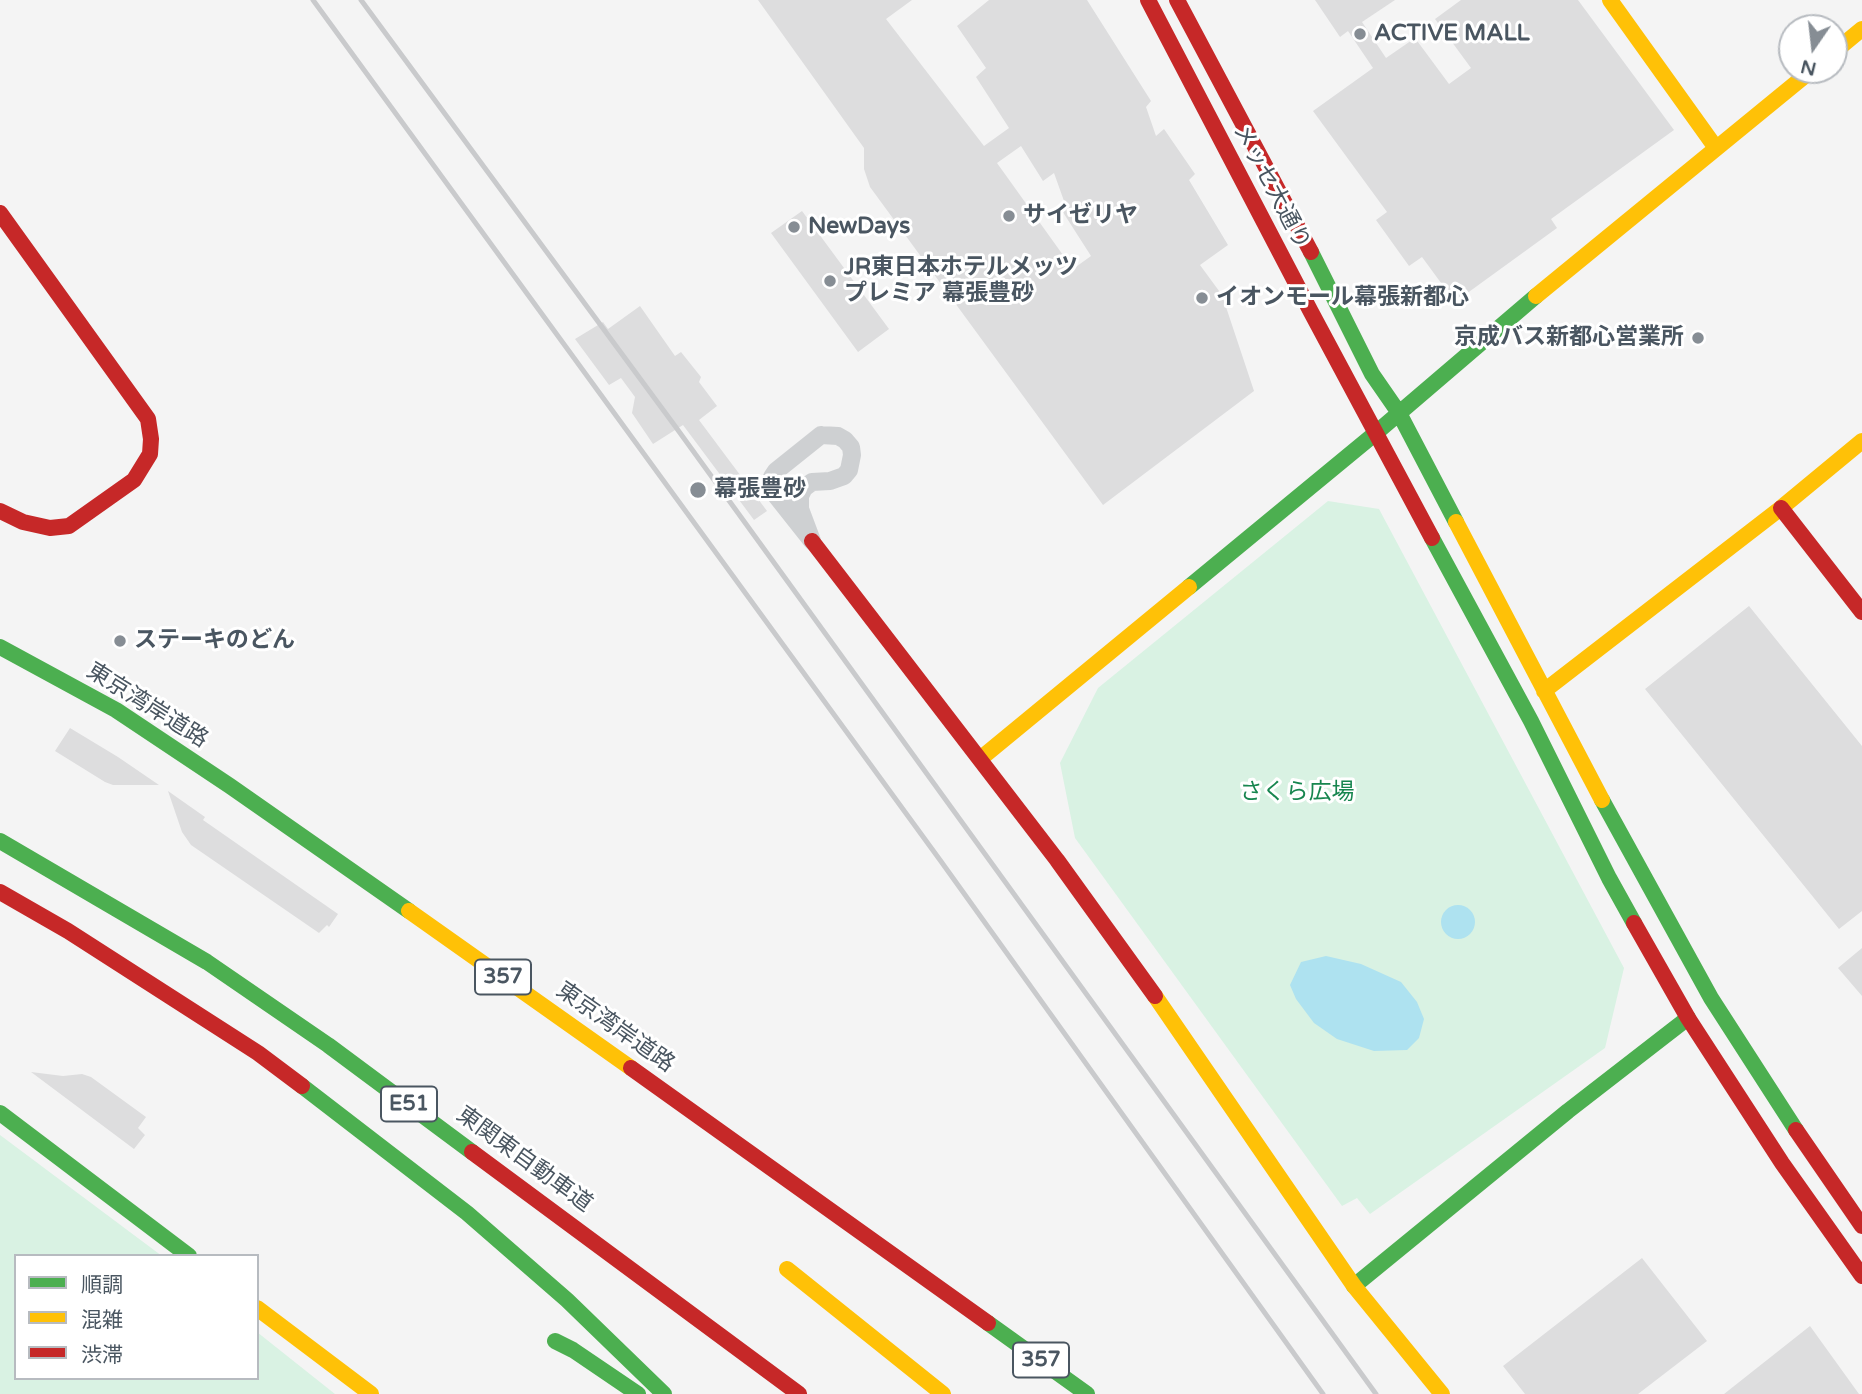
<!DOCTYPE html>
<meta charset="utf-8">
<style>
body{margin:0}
#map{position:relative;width:1862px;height:1394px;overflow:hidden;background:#f4f4f4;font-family:"Varela Round","Noto Sans JP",sans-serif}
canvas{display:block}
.legend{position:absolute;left:14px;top:1254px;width:245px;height:126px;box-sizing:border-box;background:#fff;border:2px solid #b7bbc0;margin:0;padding:9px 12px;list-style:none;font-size:21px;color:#4a5661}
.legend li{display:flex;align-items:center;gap:14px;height:35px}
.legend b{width:35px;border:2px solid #b7bbc0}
.north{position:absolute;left:1778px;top:14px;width:70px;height:70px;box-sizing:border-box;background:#fff;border:2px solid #b7bbc0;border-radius:50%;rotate:194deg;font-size:19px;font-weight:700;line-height:28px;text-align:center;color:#4a5661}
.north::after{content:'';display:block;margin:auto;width:24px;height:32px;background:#868d94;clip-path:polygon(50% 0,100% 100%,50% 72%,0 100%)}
</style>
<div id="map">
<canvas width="1862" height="1394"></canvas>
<ul class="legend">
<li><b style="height:9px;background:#4caf50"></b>順調</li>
<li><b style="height:9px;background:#ffc107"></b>混雑</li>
<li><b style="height:9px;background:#c62828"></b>渋滞</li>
</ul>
<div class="north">N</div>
</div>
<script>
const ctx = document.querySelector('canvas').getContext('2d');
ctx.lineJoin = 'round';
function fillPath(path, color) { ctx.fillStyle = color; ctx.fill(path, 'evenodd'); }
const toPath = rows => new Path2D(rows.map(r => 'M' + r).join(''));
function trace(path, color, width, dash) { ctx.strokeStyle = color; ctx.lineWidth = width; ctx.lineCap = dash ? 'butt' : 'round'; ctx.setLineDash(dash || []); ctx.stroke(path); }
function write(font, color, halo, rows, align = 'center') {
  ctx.font = font + ' "Varela Round","Noto Sans JP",sans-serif'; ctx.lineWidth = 6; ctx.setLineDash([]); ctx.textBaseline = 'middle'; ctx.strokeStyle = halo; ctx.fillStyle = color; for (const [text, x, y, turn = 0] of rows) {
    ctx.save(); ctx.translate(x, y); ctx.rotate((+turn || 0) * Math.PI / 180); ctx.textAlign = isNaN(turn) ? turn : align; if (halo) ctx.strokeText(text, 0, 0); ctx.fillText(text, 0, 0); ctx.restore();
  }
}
const green = toPath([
 [1328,501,1379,509,1624,968,1605,1048,1370,1214,1357,1198,1342,1206,1075,838,1060,763,1098,688],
 [0,1135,162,1256,16,1256,16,1378,257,1378,257,1332,335,1394,0,1394]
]);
const water = toPath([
 '1441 922a17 17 0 1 1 34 0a17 17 0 1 1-34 0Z',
 [1326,956,1361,964,1401,982,1417,1002,1424,1019,1419,1038,1407,1050,1374,1051,1337,1039,1314,1023,1296,999,1290,985,1301,962]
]);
const building = toPath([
 [758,0,912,0,886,19,984,146,1009,128,976,77,986,68,957,26,989,0,1087,0,1151,101,1146,107,1156,136,1164,129,1195,174,1189,180,1228,245,1200,265,1222,295,1254,391,1103,505,870,187,864,169,864,148],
 [1021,146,1043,181,1054,173,1064,201,1059,206,1091,256,1073,269,997,163],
 [1315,0,1395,0,1362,22,1386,58,1415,38,1449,84,1471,68,1435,19,1461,0,1578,0,1674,130,1551,219,1557,228,1455,302,1422,257,1409,266,1376,220,1387,212,1313,111,1373,68,1348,31,1340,37],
 [802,211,889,329,858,352,771,233],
 [640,306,675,356,681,352,701,377,699,382,717,406,699,420,767,511,754,520,683,425,653,444,632,413,635,397,621,378,609,385,575,339,603,322,608,329],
 [1749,606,1862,746,1862,911,1839,929,1645,689],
 [70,728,118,757,159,785,113,785,105,782,55,751],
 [168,791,205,817,203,820,338,914,329,927,327,925,319,933,191,845,182,832],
 [1862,948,1862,996,1838,968],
 [31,1072,63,1076,82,1074,91,1077,146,1117,138,1128,145,1135,134,1149],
 [1642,1258,1707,1341,1638,1394,1525,1394,1503,1366],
 [1810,1326,1859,1394,1724,1394]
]);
const street = toPath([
 [821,435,838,436,845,440,851,447,852,455,849,470,844,476,830,481,812,482,804,488,800,496,800,509,812,541,774,493,772,477,776,471,821,435]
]);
const fast = toPath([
 [1311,252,1372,374,1399,413,1456,522],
 [1432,538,1531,721,1609,878,1634,923],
 [1189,587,1377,432,1536,296],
 [0,647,116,710,230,786,409,911],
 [1602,800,1711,998,1796,1130],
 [0,841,207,962,328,1045,472,1152],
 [302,1086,467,1213,567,1300,664,1394],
 [0,1113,189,1256],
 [1354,1286,1568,1111,1688,1018],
 [988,1323,1087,1394],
 [555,1341,573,1350,638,1394]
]);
const slow = toPath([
 [1610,0,1716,148],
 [1834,52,1862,29],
 [1536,296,1812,70],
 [1456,522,1602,800],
 [1544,691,1781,508,1862,441],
 [980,759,1189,587],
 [409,911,631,1068],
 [1155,996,1354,1286,1442,1394],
 [787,1269,943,1394],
 [257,1308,371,1394]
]);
const jam = toPath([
 [1148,0,1311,312,1432,538],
 [1177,0,1311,252],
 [0,213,148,419,151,439,150,454,134,480,69,526,50,528,23,522,0,511],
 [1781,508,1862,612],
 [812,541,1057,860,1155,996],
 [0,892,68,931,258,1053,302,1086],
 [1634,923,1688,1018,1782,1163,1862,1276],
 [631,1068,988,1323],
 [1796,1130,1862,1226],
 [472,1152,799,1394]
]);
const rail = toPath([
 [313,0,940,860,1323,1394],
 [361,0,675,426,1376,1394]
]);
const markers = [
 [1360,34,7,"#868d94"],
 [1009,216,7,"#868d94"],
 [794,227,7,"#868d94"],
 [830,281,7,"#868d94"],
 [1202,298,7,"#868d94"],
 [1698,338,7,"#868d94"],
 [698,490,9,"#868d94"],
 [120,641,7,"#868d94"]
];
const shields = [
 [503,977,56],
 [409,1104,56],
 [1041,1360,56]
];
const shieldNames = [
 ["357",503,977],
 ["E51",409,1104],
 ["357",1041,1360]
];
const poiNames = [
 ["ACTIVE MALL",1374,34],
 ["サイゼリヤ",1023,216],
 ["NewDays",808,227],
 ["JR東日本ホテルメッツ",844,268],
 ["プレミア 幕張豊砂",844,294],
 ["イオンモール幕張新都心",1216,298],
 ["京成バス新都心営業所",1684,338,"right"],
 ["幕張豊砂",714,490],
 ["ステーキのどん",134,641]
];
const streetNames = [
 ["メッセ大通り",1271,187,62],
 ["東京湾岸道路",147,706,32],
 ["東京湾岸道路",615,1028,35],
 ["東関東自動車道",524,1160,36]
];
const parkNames = [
 ["さくら広場",1297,793]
];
fillPath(green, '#d9f2e3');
fillPath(water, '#aee2f0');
fillPath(building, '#ddddde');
trace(street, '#ced0d2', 18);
trace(fast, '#4caf50', 16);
trace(slow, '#ffc107', 16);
trace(jam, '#c62828', 16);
trace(rail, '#c9cacc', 5);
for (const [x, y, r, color] of markers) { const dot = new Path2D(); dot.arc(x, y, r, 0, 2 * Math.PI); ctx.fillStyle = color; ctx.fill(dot); trace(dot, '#fff', 2.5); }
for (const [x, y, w] of shields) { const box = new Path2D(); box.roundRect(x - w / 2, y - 17.5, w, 35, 5); ctx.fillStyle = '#fff'; ctx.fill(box); trace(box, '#4a5661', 2); }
write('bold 21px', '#4a5661', null, shieldNames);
write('bold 23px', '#4a5661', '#fff', poiNames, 'left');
write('23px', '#4a5661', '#fff', streetNames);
write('23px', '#17864f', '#fff', parkNames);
</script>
